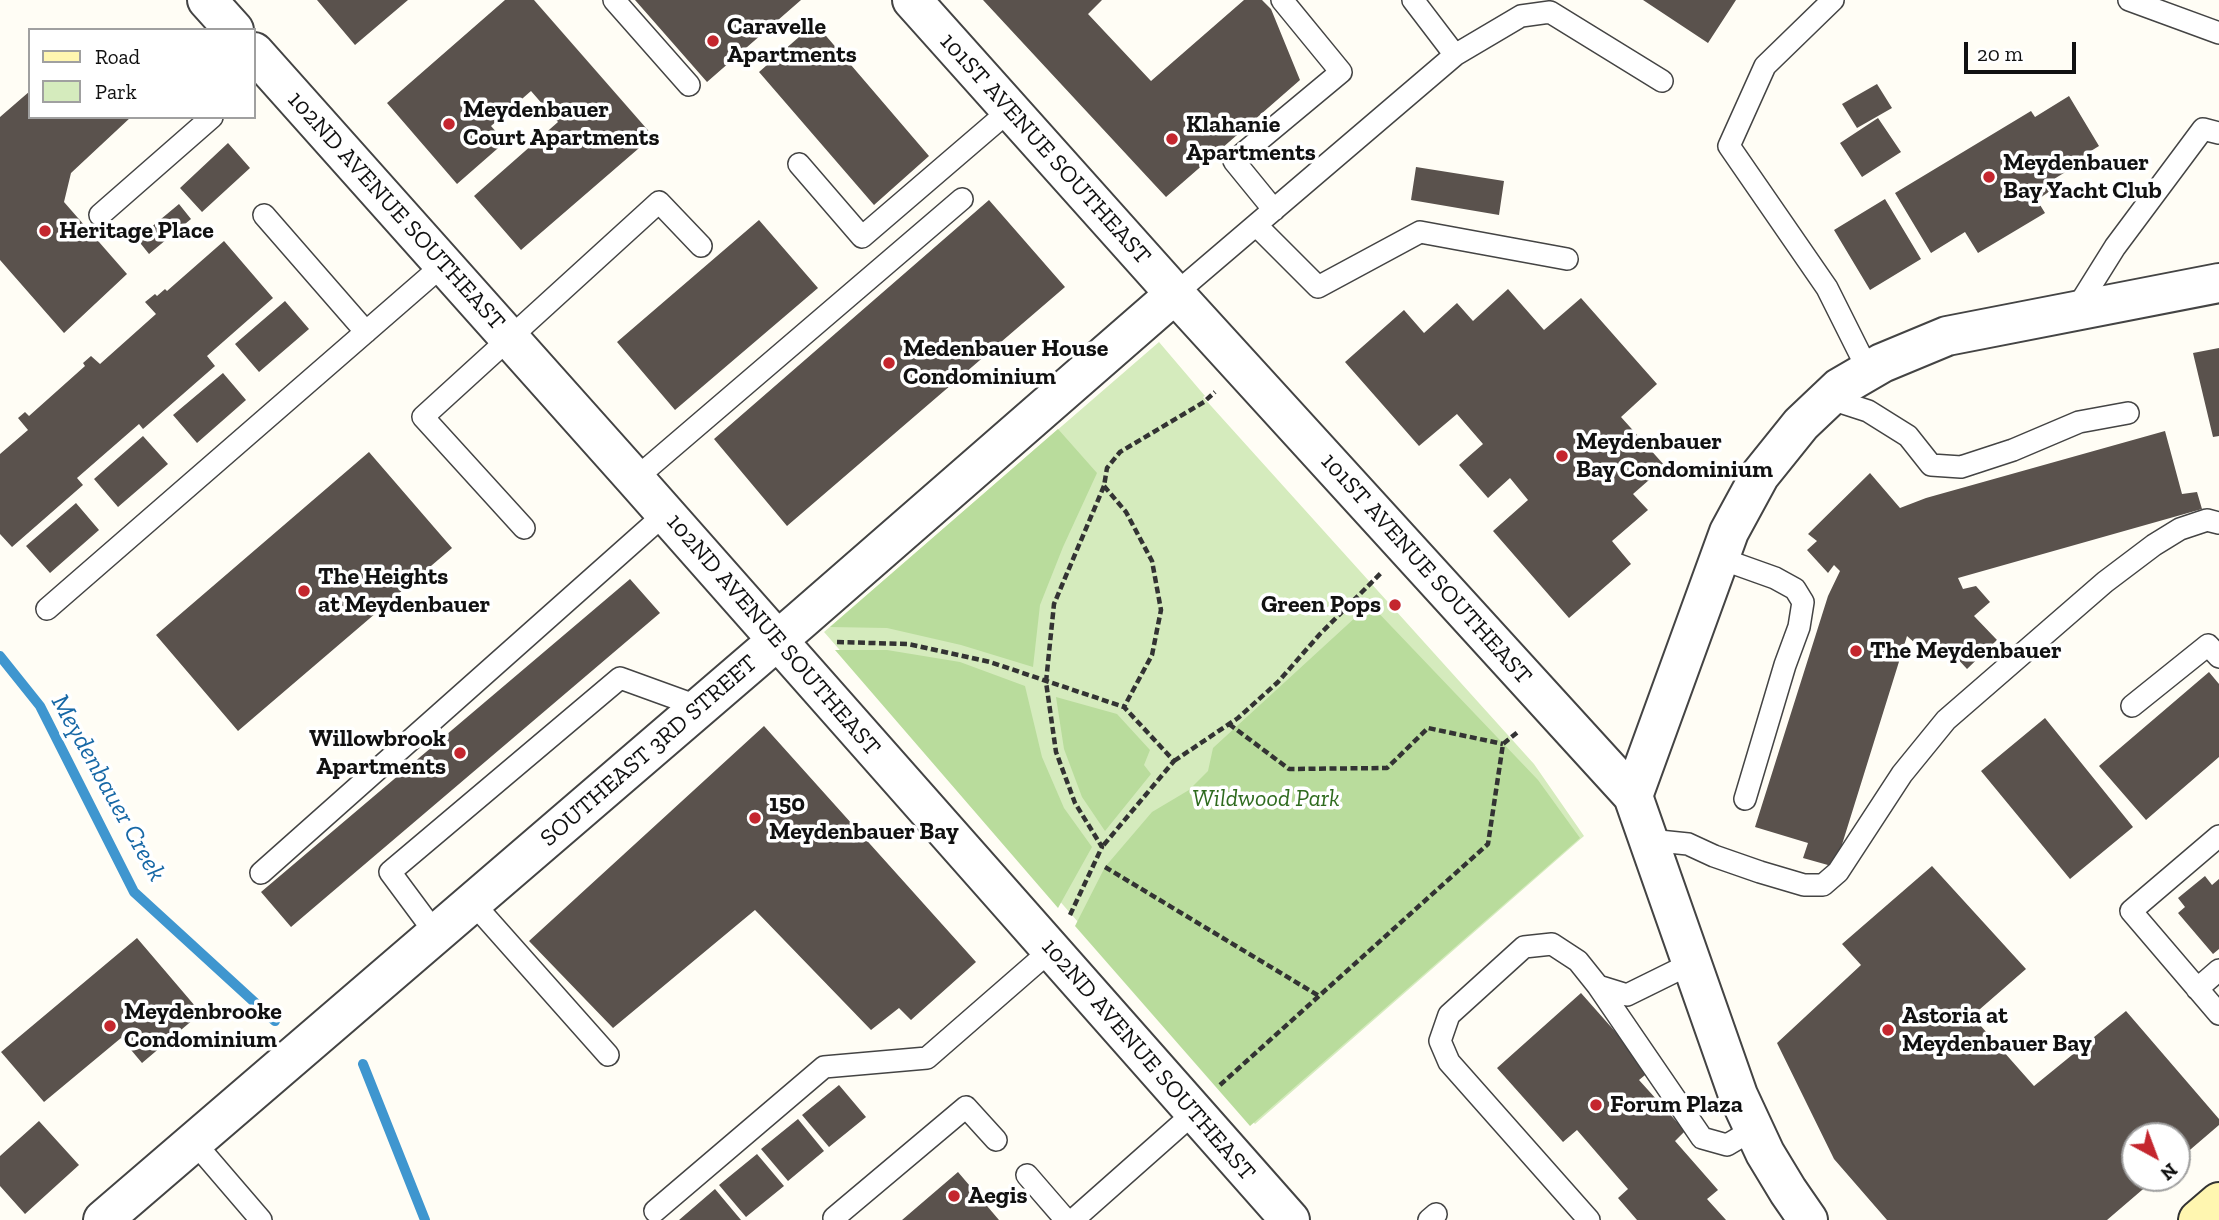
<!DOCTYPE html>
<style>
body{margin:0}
#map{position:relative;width:2219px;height:1220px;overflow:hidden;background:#fffdf5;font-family:"Zilla Slab",serif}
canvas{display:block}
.legend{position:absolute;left:28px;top:28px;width:228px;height:91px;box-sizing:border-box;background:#fff;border:2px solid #a0a0a0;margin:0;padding:9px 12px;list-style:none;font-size:21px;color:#111}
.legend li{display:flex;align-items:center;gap:14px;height:35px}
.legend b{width:35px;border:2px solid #a0a0a0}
.north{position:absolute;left:2121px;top:1122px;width:70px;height:70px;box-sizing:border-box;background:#fff;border:2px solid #a0a0a0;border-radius:50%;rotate:139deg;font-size:19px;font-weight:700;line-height:28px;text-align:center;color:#111}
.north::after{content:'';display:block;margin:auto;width:24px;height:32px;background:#c4262e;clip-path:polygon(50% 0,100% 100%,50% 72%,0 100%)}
.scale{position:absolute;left:1964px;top:42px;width:112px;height:32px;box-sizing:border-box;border:4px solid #111;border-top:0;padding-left:9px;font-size:21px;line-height:24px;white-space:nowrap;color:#111;-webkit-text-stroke:5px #fff;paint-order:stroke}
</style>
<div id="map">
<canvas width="2219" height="1220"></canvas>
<ul class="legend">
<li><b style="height:9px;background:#fff6b0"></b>Road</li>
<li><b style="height:19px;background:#d5ebbd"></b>Park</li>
</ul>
<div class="north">N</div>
<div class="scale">20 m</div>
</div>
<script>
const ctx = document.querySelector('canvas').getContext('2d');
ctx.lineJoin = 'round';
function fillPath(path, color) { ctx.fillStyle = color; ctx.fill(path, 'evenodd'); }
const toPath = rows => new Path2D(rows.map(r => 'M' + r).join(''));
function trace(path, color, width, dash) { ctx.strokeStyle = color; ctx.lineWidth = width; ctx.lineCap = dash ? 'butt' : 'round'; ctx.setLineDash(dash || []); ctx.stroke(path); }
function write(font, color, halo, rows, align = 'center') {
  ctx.font = font + ' "Zilla Slab",serif'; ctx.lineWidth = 7; ctx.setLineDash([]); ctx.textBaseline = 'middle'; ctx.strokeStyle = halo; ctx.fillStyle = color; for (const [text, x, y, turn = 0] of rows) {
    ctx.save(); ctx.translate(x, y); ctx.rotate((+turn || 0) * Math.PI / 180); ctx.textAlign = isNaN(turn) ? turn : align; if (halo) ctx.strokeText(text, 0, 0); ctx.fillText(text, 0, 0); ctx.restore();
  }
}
const green = toPath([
 [1159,342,1205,396,1203,397,1534,764,1584,836,1255,1124,824,632]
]);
const forest = toPath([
 [1058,429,1097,473,1063,547,1040,605,1033,667,961,645,887,628,830,627],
 [1370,604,1538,780,1580,838,1250,1126,1075,926,1105,867,1152,812,1189,790,1208,771,1213,748],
 [835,650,887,650,960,662,1025,686,1042,757,1064,808,1092,847,1058,908],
 [1056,697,1117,714,1150,750,1144,765,1151,774,1105,831,1082,797,1064,749]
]);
const stream = toPath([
 [0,656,40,706,134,892,275,1021],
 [363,1064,425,1220]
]);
const building = toPath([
 [317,0,408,0,355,45],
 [505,0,534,0,653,136,521,250,474,196,558,122,531,91,491,126,505,142,457,184,387,103],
 [635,0,801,0,707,82],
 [983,0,1102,0,1088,14,1151,81,1244,0,1262,0,1271,9,1300,80,1166,197],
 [1643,0,1736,0,1708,43],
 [815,23,929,156,874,205,759,72],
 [1877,84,1892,108,1857,128,1842,104],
 [30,91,30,117,131,117,71,173,64,202,127,274,64,333,0,260,0,117],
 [2069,96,2099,146,2065,167,2067,171,2046,184,2050,191,2037,200,2045,213,1978,253,1965,232,1931,253,1895,193,2031,111,2035,117],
 [1878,118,1901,152,1862,177,1840,143],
 [228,143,250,168,202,212,180,188],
 [1416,167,1504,181,1499,215,1411,200],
 [1885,199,1921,259,1870,290,1834,230],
 [989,200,1065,287,787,526,714,439],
 [179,204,191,219,149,254,137,239],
 [759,220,818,288,675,410,617,342],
 [224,241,273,298,207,356,215,366,143,429,139,424,77,478,83,485,12,547,0,534,0,454,28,430,18,418,25,412,29,416,85,366,83,363,91,356,100,364,156,314,145,302,155,294,157,296,165,289,167,291],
 [1508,289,1544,330,1581,298,1657,384,1621,417,1665,466,1633,494,1648,510,1612,541,1631,564,1569,618,1493,531,1528,500,1510,478,1488,498,1459,465,1483,444,1457,414,1419,446,1345,362,1404,310,1424,333,1457,303,1473,321],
 [285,301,309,329,259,372,235,344],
 [2219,348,2219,436,2213,437,2193,353],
 [223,373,246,400,197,443,173,415],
 [2165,431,2182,494,2197,492,2202,509,1958,578,1963,589,1976,586,1990,602,1974,616,1997,640,1967,669,1945,645,1931,657,1907,636,1835,867,1803,858,1808,843,1755,827,1828,596,1840,571,1834,565,1828,573,1807,550,1817,541,1808,534,1870,473,1900,508,1926,498],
 [143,436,168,464,118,507,94,479],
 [369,452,452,548,238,731,156,635],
 [76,503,99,530,50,573,26,546],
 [630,579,660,613,291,927,261,892],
 [2209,672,2219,684,2219,757,2146,820,2099,766],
 [2045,718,2133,827,2070,879,1981,771],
 [764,726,976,962,911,1020,899,1008,871,1030,755,910,613,1028,529,941],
 [1932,866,2026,969,1972,1016,2034,1086,2126,1011,2219,1119,2219,1125,2177,1161,2177,1136,2135,1136,2135,1178,2156,1178,2107,1220,1887,1220,1834,1159,1777,1043,1861,965,1842,944],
 [2205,876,2212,885,2219,879,2219,949,2213,954,2178,913,2185,907,2178,898],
 [137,938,201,1013,142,1063,121,1038,44,1102,1,1052],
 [1581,993,1650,1071,1639,1080,1685,1131,1675,1141,1718,1190,1707,1199,1726,1220,1637,1220,1618,1198,1628,1189,1577,1130,1563,1142,1497,1068],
 [839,1085,866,1117,829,1147,802,1115],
 [798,1119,824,1151,788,1181,761,1149],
 [39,1121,79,1165,25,1214,0,1186,0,1156],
 [757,1154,784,1186,746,1217,719,1185],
 [958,1172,999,1220,902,1220],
 [715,1189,741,1220,679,1220]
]);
const path = toPath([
 [1104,486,1126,512,1152,561,1161,610,1152,655,1124,707],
 [837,642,908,644,990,662,1124,707,1174,761,1102,847],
 [1229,724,1289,769,1387,768,1428,728,1503,744],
 [1174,761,1238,718,1278,682,1320,634,1381,573],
 [1105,867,1319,996],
 [1070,915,1102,847,1075,803,1056,752,1046,682,1054,604,1104,486,1107,468,1120,452,1204,402,1215,392],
 [1220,1085,1488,844,1503,744,1519,731]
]);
const service = toPath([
 [614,0,689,85],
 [1413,0,1455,55],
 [1833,0,1765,66,1729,146,1827,288,1868,370],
 [2129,0,2219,33],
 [799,164,862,237,1010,110],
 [1274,210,1234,161,1341,72,1282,0],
 [100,215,212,117],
 [264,215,366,332],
 [1256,225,1318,287,1420,232,1567,259],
 [1175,294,1455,55,1521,16,1550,12,1662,81],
 [2075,311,2115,247,2203,129,2219,133],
 [1828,398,1868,411,1908,436,1931,465,1961,467,2013,450,2079,422,2128,413],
 [635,479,962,199],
 [524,528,423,417,659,202,701,246],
 [1719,558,1775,578,1795,589,1803,602,1799,627,1785,665,1745,799],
 [47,609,444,264],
 [2132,706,2208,645,2219,657],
 [2219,836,2131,911,2219,1014],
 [1649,840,1688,844,1714,856,1760,872,1804,885,1823,885,1838,872,1902,774,1946,720,2105,582,2154,545,2180,529,2207,520,2219,523],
 [261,873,666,513],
 [473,903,608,1055],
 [436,934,390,872,620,678,700,707],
 [1598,986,1702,1138,1727,1145,1754,1129],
 [2197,989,2219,970],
 [194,1142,261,1220],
 [1027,1175,1066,1220],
 [655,1211,824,1067,927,1058,1051,950],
 [834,1218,966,1107,996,1140],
 [1073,1220,1195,1112],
 [1429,1220,1436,1214],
 [1589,1220,1449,1062,1440,1041,1449,1015,1524,947,1552,944,1578,961,1598,986,1627,995,1692,963]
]);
const minor = toPath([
 [1633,796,1729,532,1760,475,1801,424,1839,388,1882,363,1947,336,2219,283]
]);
const tertiary = toPath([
 [207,0,234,30],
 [912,0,1175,294,1633,796,1738,1095,1765,1153,1788,1191,1808,1220],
 [254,52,635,479,1290,1220],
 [103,1220,800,621,1175,294]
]);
const secondary = toPath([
 [2198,1220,2219,1202]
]);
const markers = [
 [713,41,7,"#c4262e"],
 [449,124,7,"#c4262e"],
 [1172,139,7,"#c4262e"],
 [1989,177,7,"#c4262e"],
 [45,231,7,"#c4262e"],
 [889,363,7,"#c4262e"],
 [1562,456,7,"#c4262e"],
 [304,591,7,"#c4262e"],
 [1395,605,7,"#c4262e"],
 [1856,651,7,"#c4262e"],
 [460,753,7,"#c4262e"],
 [755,818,7,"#c4262e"],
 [110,1026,7,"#c4262e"],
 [1888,1030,7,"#c4262e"],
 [1596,1105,7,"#c4262e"],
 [954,1196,7,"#c4262e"]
];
const poiNames = [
 ["Caravelle",727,27],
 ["Apartments",727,55],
 ["Meydenbauer",463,110],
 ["Court Apartments",463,138],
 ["Klahanie",1186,125],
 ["Apartments",1186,153],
 ["Meydenbauer",2003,163],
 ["Bay Yacht Club",2003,191],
 ["Heritage Place",59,231],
 ["Medenbauer House",903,349],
 ["Condominium",903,377],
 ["Meydenbauer",1576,442],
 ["Bay Condominium",1576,470],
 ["The Heights",318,577],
 ["at Meydenbauer",318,605],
 ["Green Pops",1381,605,"right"],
 ["The Meydenbauer",1870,651],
 ["Willowbrook",446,739,"right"],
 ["Apartments",446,767,"right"],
 ["150",769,804],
 ["Meydenbauer Bay",769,832],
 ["Meydenbrooke",124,1012],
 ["Condominium",124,1040],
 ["Astoria at",1902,1016],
 ["Meydenbauer Bay",1902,1044],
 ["Forum Plaza",1610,1105],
 ["Aegis",968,1196]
];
const streetNames = [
 ["101ST AVENUE SOUTHEAST",1045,149,48],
 ["102ND AVENUE SOUTHEAST",396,211,48],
 ["101ST AVENUE SOUTHEAST",1426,569,48],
 ["102ND AVENUE SOUTHEAST",773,635,49],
 ["SOUTHEAST 3RD STREET",649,751,-41],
 ["102ND AVENUE SOUTHEAST",1148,1060,49]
];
const parkNames = [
 ["Wildwood Park",1266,799]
];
const waterNames = [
 ["Meydenbauer Creek",108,788,61]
];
fillPath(green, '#d5ebbd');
fillPath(forest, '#b9dc9c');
trace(stream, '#3f96cf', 10);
fillPath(building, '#5a524d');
trace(service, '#444', 24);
trace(minor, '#444', 42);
trace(tertiary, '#444', 42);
trace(secondary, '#333', 42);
trace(path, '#333', 4.5, [7, 3.5]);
trace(service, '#fff', 21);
trace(minor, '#fff', 38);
trace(tertiary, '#fff', 38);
trace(secondary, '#fff6b0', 38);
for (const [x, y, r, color] of markers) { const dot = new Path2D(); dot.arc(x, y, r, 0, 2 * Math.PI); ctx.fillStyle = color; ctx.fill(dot); trace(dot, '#fff', 2.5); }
write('bold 24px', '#111', '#fff', poiNames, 'left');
write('24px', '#111', '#fff', streetNames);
write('italic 24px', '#2f6b1f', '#fff', parkNames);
write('italic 26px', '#1768a6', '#fff', waterNames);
</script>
